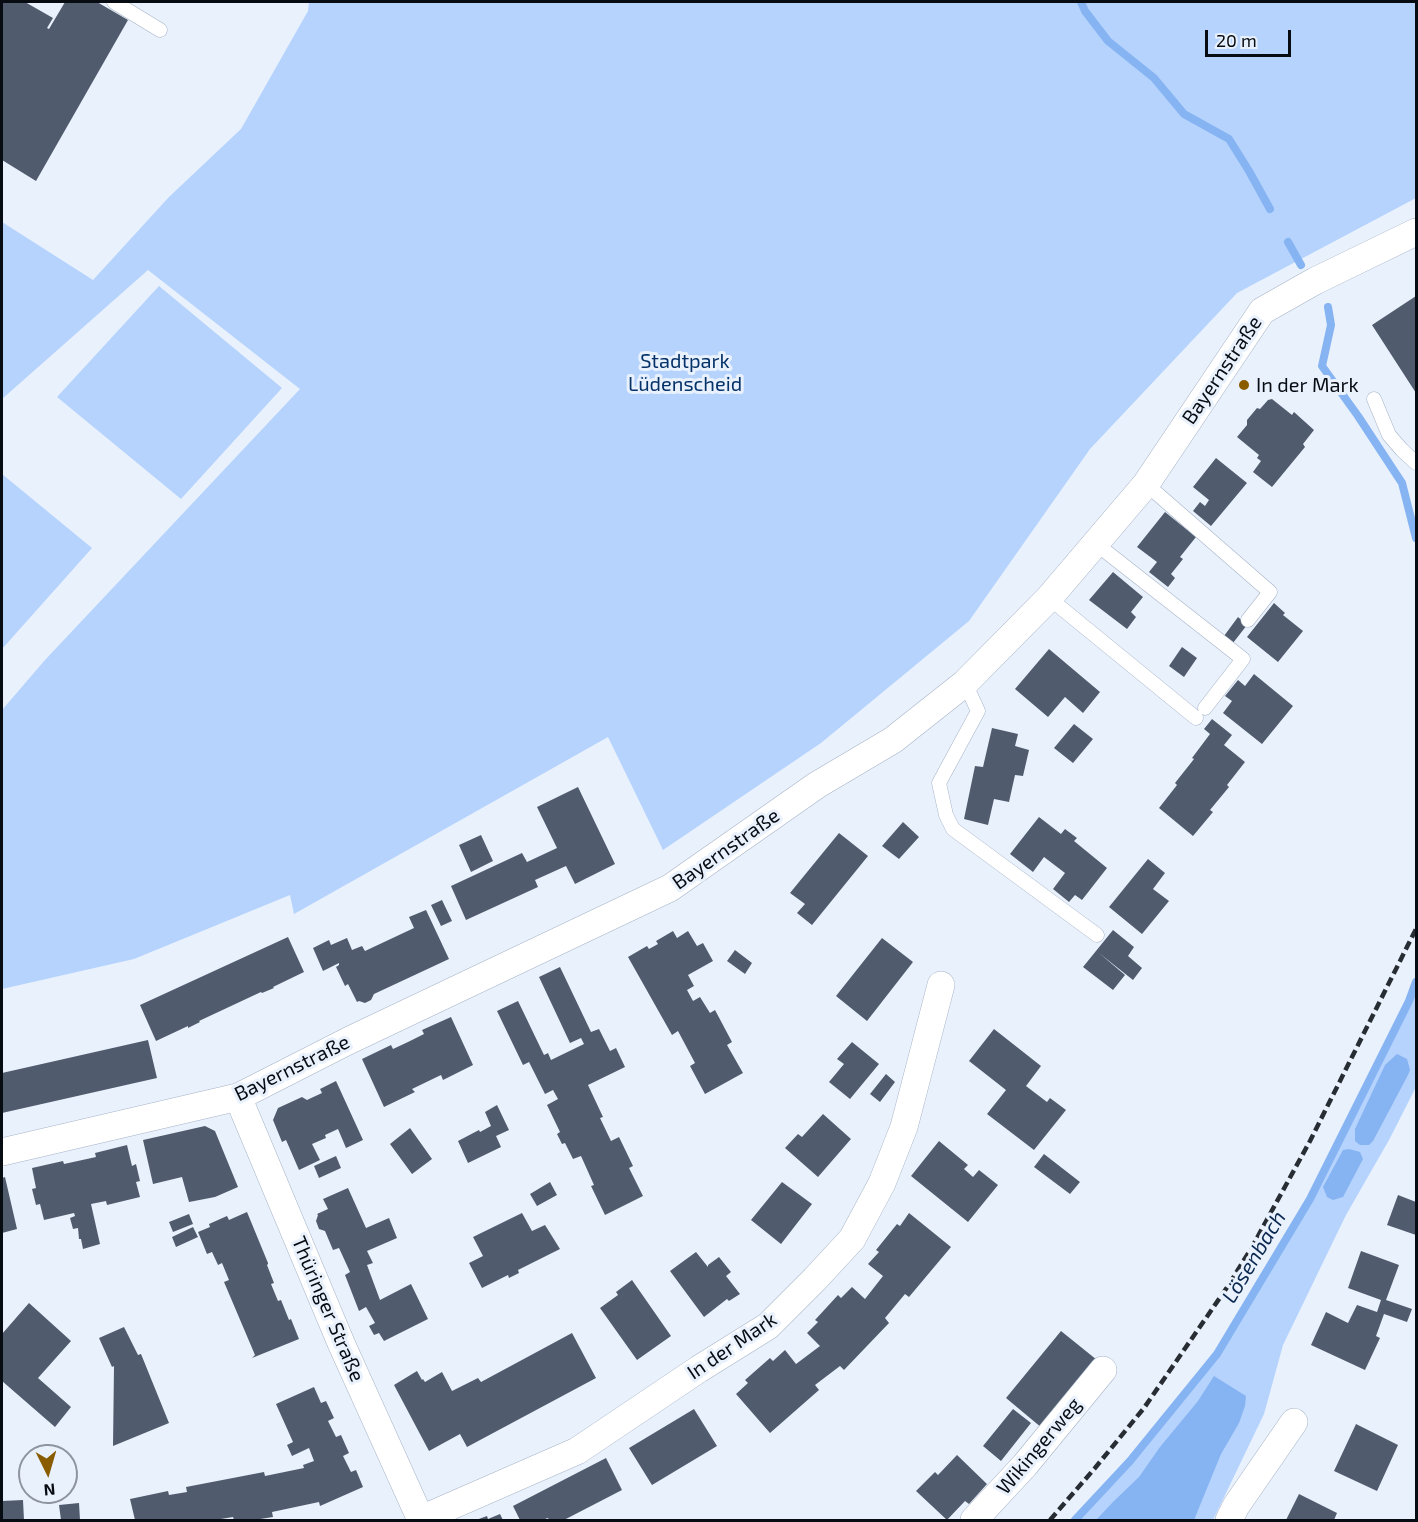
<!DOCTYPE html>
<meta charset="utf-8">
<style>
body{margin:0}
#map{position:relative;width:1418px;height:1522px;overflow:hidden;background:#e9f1fd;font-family:"Exo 2",sans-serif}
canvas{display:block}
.frame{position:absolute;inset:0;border:3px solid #070c12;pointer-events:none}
.north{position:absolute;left:18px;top:1444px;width:60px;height:60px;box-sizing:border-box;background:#e9f1fd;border:2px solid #8f959f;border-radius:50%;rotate:175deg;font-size:16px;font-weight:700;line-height:24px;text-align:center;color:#070c12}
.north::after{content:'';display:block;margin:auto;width:21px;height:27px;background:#895c00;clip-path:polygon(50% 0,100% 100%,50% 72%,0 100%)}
.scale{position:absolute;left:1205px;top:30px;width:86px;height:27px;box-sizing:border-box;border:3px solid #070c12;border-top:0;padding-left:8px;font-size:18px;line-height:21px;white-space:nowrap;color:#070c12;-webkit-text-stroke:4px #e9f1fd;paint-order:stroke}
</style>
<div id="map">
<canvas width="1418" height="1522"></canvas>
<div class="frame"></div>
<div class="north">N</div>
<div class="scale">20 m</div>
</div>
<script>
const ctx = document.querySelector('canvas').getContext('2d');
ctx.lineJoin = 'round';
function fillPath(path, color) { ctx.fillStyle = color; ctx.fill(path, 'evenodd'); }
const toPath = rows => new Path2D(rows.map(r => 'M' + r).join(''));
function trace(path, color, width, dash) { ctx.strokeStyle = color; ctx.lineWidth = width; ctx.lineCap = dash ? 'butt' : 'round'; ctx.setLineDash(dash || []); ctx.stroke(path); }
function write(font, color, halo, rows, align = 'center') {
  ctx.font = font + ' "Exo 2",sans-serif'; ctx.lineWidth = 6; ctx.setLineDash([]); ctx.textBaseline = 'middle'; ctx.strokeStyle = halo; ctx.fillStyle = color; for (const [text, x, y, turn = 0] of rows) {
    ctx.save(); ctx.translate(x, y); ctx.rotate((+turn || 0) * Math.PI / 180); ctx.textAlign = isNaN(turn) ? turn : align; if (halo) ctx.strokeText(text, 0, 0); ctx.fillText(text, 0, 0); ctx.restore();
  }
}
const green = toPath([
 [309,2,1416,2,1416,198,1237,293,1090,449,969,621,821,743,663,850,608,737,294,914,290,895,134,959,2,989,2,710,45,660,300,389,148,270,2,399,2,222,93,280,169,197,241,129,308,11],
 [159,286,282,388,181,499,57,397],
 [2,474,92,548,2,649],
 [1416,982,1416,1087,1389,1140,1346,1215,1283,1345,1264,1414,1213,1520,1075,1520,1130,1461,1217,1354,1310,1199]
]);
const water = toPath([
 [1397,1054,1407,1059,1410,1070,1408,1075,1373,1141,1369,1145,1360,1145,1355,1141,1355,1129,1385,1065],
 [1349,1149,1360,1152,1363,1159,1343,1197,1333,1200,1327,1197,1323,1187,1343,1150],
 [1214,1376,1246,1396,1245,1406,1239,1423,1221,1454,1194,1520,1096,1520,1113,1502,1139,1477,1160,1447,1198,1401]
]);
const stream = toPath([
 [1081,2,1085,11,1108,41,1154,78,1184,114,1229,139,1249,171,1270,209],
 [1288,242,1301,265],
 [1328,307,1331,325,1322,366,1358,416,1402,483,1416,538],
 [1075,1520,1130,1461,1217,1354,1310,1199,1409,1001,1416,982]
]);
const building = toPath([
 [2,2,25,2,53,18,47,28,49,29,65,2,97,2,128,20,36,181,2,160],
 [1416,296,1416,393,1372,325],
 [1272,399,1292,415,1294,412,1314,430,1303,444,1305,447,1272,487,1253,472,1261,461,1257,458,1259,455,1237,437,1247,425,1247,420,1257,408,1260,409,1268,400],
 [1216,458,1247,483,1211,526,1193,511,1200,502,1205,506,1209,500,1193,487],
 [1165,512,1196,537,1180,557,1183,559,1171,574,1175,578,1168,587,1149,572,1157,562,1137,547],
 [1113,572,1143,597,1131,612,1136,617,1127,629,1089,600],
 [1274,603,1285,613,1283,615,1303,631,1278,662,1247,637],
 [1238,617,1247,625,1233,643,1224,636],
 [1182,647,1197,658,1184,677,1169,666],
 [1049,649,1100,692,1083,713,1065,697,1048,717,1015,689],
 [1254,674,1293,706,1262,744,1223,713,1232,701,1225,696,1238,680,1245,686],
 [1212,719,1232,735,1224,745,1245,762,1227,785,1229,787,1210,810,1213,812,1193,836,1159,808,1177,785,1175,783,1194,759,1192,758,1210,734,1204,729],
 [1074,724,1093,739,1073,763,1054,748],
 [992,728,1018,734,1015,746,1029,750,1023,776,1015,775,1009,802,994,799,988,825,964,819,975,766,983,767],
 [578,787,615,864,575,884,566,866,535,880,538,887,466,920,451,886,522,853,527,862,557,848,537,807],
 [1039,817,1061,834,1065,829,1077,838,1074,841,1107,868,1082,900,1075,895,1069,902,1053,889,1065,873,1044,857,1033,872,1010,854],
 [903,822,919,837,899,859,882,846],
 [839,833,868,856,812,925,797,913,805,904,790,893],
 [481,835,493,861,471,872,459,845],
 [1148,859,1165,873,1153,889,1169,901,1142,934,1109,907],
 [442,900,452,921,441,926,431,905],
 [426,910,449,959,374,994,371,1000,365,1003,359,1001,357,1002,348,984,345,986,336,967,339,965,339,963,323,971,313,948,329,940,331,945,347,938,352,950,362,946,365,951,414,928,409,917],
 [1113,930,1134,947,1128,956,1142,968,1133,980,1099,953,1125,975,1113,990,1083,967],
 [673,931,677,938,688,931,697,946,703,943,713,961,688,975,694,986,687,990,693,1001,700,997,710,1013,715,1010,732,1042,727,1045,743,1073,705,1094,690,1066,695,1063,678,1031,672,1035,628,957,647,946,649,949,658,944,656,941],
 [288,937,304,972,273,987,274,988,262,993,261,992,199,1021,200,1022,188,1028,188,1026,156,1041,140,1005],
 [882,938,913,962,867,1021,836,996],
 [735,950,752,963,745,974,727,961],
 [560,967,591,1032,599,1029,610,1051,616,1048,625,1067,588,1085,603,1117,600,1118,611,1141,619,1137,633,1166,629,1168,643,1196,605,1215,591,1186,594,1185,581,1156,573,1159,565,1143,562,1144,557,1134,560,1132,547,1105,558,1099,553,1090,545,1094,529,1062,523,1065,497,1011,518,1001,544,1055,548,1053,551,1060,584,1044,581,1038,570,1043,539,977],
 [451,1017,473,1065,443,1080,441,1075,412,1089,415,1092,384,1107,362,1059,391,1045,393,1049,408,1042,424,1034,422,1030],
 [994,1029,1041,1066,1026,1086,1047,1102,1050,1098,1066,1110,1034,1150,987,1114,1006,1090,969,1061],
 [148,1040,157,1078,2,1113,2,1073],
 [852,1042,879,1064,850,1099,829,1082,844,1064,837,1059],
 [886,1074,895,1082,880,1102,870,1094],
 [336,1081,363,1140,346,1148,338,1129,325,1135,326,1138,312,1144,320,1160,299,1170,286,1140,282,1142,273,1120,278,1108,302,1097,307,1100,309,1099,322,1093,320,1089],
 [497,1105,509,1130,496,1136,501,1147,468,1163,458,1141,479,1130,480,1132,491,1126,485,1112],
 [823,1114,851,1139,818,1177,785,1148,798,1134,802,1137],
 [205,1126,215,1131,238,1187,215,1197,189,1202,182,1177,153,1184,143,1140],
 [410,1128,432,1159,412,1174,390,1144],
 [939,1141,968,1165,964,1169,973,1177,979,1170,998,1185,968,1222,911,1176],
 [127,1145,132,1166,136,1164,140,1181,136,1182,140,1197,107,1205,106,1201,91,1204,100,1244,83,1249,81,1239,79,1239,78,1228,73,1229,70,1218,75,1216,74,1213,44,1220,40,1204,36,1205,32,1189,36,1188,32,1168,63,1161,64,1164,96,1157,95,1153],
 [1044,1154,1080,1182,1070,1194,1034,1167],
 [336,1156,341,1168,319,1178,314,1166],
 [5,1177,17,1229,2,1233,2,1178],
 [550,1182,557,1195,537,1206,530,1194],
 [782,1182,812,1204,781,1244,751,1220],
 [348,1188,366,1228,389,1218,397,1238,367,1251,373,1263,367,1265,380,1300,411,1284,428,1319,384,1341,379,1333,374,1335,369,1326,375,1323,366,1307,359,1311,345,1275,350,1272,339,1248,333,1250,325,1231,319,1229,316,1221,318,1215,317,1214,328,1209,323,1199],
 [1398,1195,1416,1202,1416,1235,1387,1225],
 [247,1212,268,1263,268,1264,267,1265,274,1283,271,1284,278,1301,281,1300,289,1320,291,1319,299,1339,252,1358,255,1355,224,1282,229,1280,222,1263,218,1265,212,1252,207,1254,198,1232,210,1227,209,1224,227,1216,229,1220],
 [522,1213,532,1231,545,1225,560,1249,518,1270,519,1273,509,1278,508,1275,482,1288,469,1263,483,1256,473,1237],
 [909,1213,951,1247,909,1297,905,1294,885,1318,889,1323,844,1370,840,1366,815,1385,819,1390,770,1433,736,1394,748,1383,745,1380,770,1358,773,1361,785,1350,796,1364,820,1346,807,1333,818,1322,815,1320,838,1295,841,1298,852,1287,865,1299,883,1276,868,1264,879,1252,876,1250,897,1224,900,1226],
 [189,1214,193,1224,173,1232,169,1222],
 [193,1227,198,1237,176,1247,172,1237],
 [1361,1251,1399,1265,1386,1300,1412,1309,1407,1322,1384,1314,1376,1336,1380,1338,1365,1370,1311,1345,1326,1312,1348,1323,1357,1305,1377,1312,1381,1300,1348,1288],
 [696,1252,708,1267,708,1265,719,1257,731,1272,726,1276,740,1294,729,1301,727,1299,704,1317,670,1271],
 [632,1280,671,1336,637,1360,600,1308,618,1295,616,1292],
 [29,1303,71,1341,38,1378,71,1407,55,1427,2,1381,2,1334],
 [124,1327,138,1355,141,1354,169,1423,113,1446,114,1366,112,1367,99,1338],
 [1061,1331,1097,1360,1042,1428,1006,1398],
 [572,1333,596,1378,467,1447,460,1434,429,1451,394,1385,417,1371,422,1380,423,1379,425,1382,442,1372,452,1391,478,1378,481,1382],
 [314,1387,321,1403,326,1401,334,1418,328,1421,336,1437,341,1435,349,1453,343,1456,351,1472,356,1470,363,1487,320,1506,319,1502,272,1512,273,1517,254,1520,234,1520,233,1517,215,1520,135,1520,130,1499,168,1491,169,1495,187,1492,186,1487,264,1472,265,1476,304,1468,303,1465,314,1461,309,1448,292,1456,287,1445,293,1442,276,1404],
 [694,1409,717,1446,652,1485,629,1448],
 [1013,1409,1031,1423,1001,1461,983,1446],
 [1356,1424,1398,1445,1377,1491,1334,1471],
 [957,1455,987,1484,969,1504,965,1501,947,1520,916,1491,935,1472,938,1475],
 [606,1458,622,1490,564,1520,549,1520,548,1518,542,1520,520,1520,513,1506],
 [1299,1494,1337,1513,1334,1520,1286,1520],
 [23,1500,24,1520,2,1520,2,1501],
 [79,1503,80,1520,61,1520,59,1505],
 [500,1514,503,1520,476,1520,487,1516,488,1519]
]);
const lane = toPath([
 [114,2,160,30],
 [1374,399,1389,435,1402,450,1416,463],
 [1146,484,1270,592,1248,620],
 [1095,543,1243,659,1205,708],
 [1049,598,1196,718],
 [965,683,978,711,939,783,946,815,953,829,1097,935]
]);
const street = toPath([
 [238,1097,341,1343,421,1520],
 [2,1152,238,1097,350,1040,670,888,817,785,893,740,965,683,1049,598,1146,484,1262,311,1315,281,1416,232],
 [419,1520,577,1451,699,1369,768,1326,815,1279,852,1239,882,1183,904,1127,941,985],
 [974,1520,1025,1465,1103,1370],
 [1229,1520,1236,1506,1294,1422]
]);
const rail = toPath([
 [1050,1520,1095,1468,1144,1408,1228,1286,1252,1247,1310,1141,1416,929]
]);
const markers = [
 [1244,385,6,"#895c00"]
];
const parkNames = [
 ["Stadtpark",685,361],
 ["Lüdenscheid",685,384]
];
const streetNames = [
 ["Bayernstraße",1222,370,-56],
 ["Bayernstraße",726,849,-35],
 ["Bayernstraße",292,1068,-26],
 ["Thüringer Straße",328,1309,67],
 ["In der Mark",732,1346,-34],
 ["Wikingerweg",1039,1446,-50]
];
const poiNames = [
 ["In der Mark",1256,385]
];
const waterNames = [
 ["Lösenbach",1254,1257,-59]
];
fillPath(green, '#b5d3fd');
fillPath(water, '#86b3f2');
trace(stream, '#86b3f2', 8);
fillPath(building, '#505c6d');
trace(lane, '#a6b3c6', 15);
trace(street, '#a6b3c6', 28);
trace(lane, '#fff', 14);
trace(street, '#fff', 27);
trace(rail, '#282d34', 4.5, [9, 4.5]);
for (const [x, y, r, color] of markers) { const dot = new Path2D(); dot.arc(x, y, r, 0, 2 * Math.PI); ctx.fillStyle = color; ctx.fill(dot); trace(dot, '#e9f1fd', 2); }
write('20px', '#053269', '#e9f1fd', parkNames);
write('20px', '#070c12', '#e9f1fd', streetNames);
write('20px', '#070c12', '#e9f1fd', poiNames, 'left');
write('italic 21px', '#0b2950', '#e9f1fd', waterNames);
</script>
